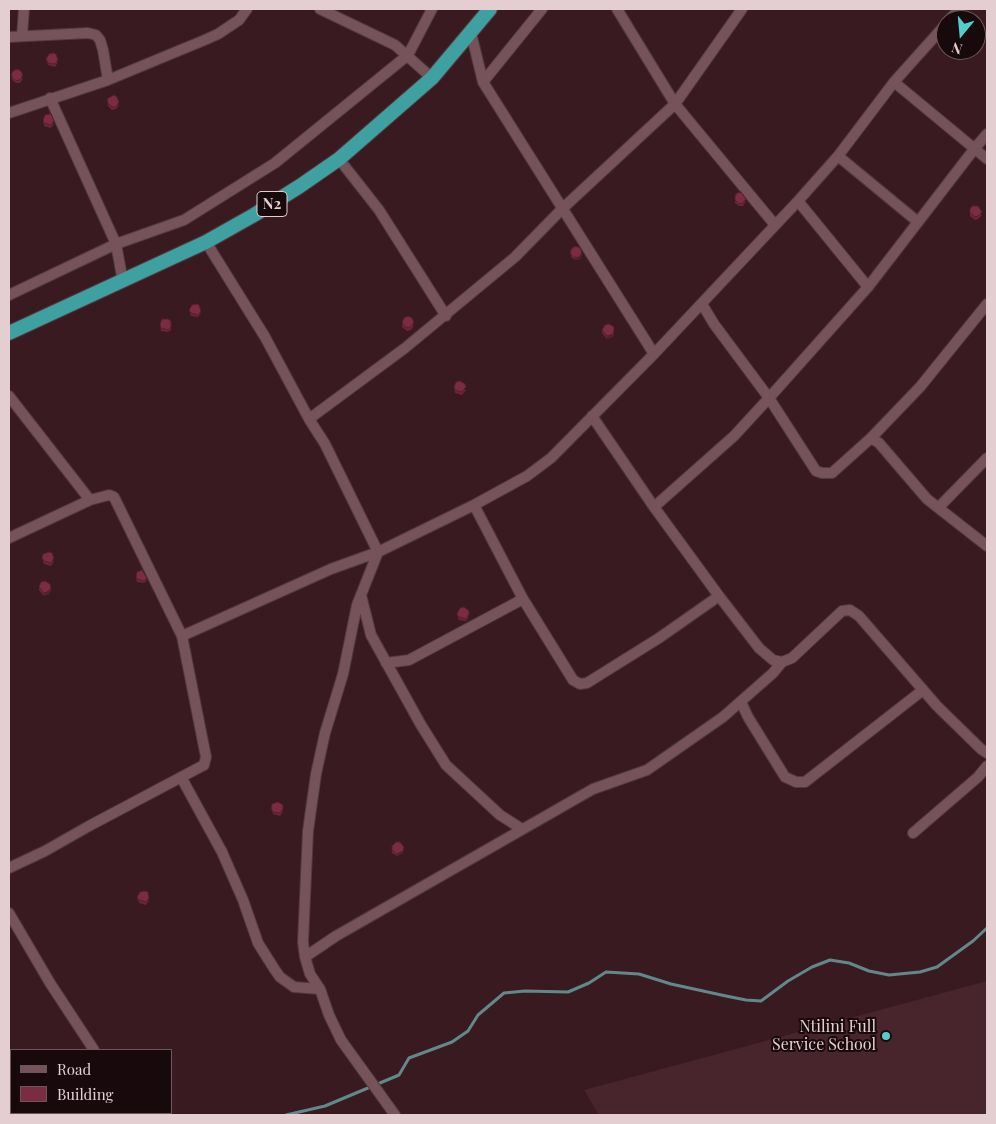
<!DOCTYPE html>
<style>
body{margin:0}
#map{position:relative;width:996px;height:1124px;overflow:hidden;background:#391a21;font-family:"Playfair Display",serif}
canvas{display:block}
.frame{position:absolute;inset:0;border:10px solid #e4ced2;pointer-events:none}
.legend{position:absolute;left:10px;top:1049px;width:162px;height:65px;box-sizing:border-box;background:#17090c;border:1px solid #69585b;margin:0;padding:6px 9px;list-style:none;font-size:15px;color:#e4ced2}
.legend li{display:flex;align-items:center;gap:10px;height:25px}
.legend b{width:25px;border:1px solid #69585b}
.north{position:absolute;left:936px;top:10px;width:50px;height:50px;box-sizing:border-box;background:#17090c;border:1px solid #69585b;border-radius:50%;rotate:197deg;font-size:14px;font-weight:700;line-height:20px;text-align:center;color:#e4ced2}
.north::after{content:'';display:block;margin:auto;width:18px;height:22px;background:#52cdcc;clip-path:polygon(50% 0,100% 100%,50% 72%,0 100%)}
</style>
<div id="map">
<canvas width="996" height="1124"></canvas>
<div class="frame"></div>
<ul class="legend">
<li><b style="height:6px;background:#76525a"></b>Road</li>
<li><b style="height:14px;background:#7b2c42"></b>Building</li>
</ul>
<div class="north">N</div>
</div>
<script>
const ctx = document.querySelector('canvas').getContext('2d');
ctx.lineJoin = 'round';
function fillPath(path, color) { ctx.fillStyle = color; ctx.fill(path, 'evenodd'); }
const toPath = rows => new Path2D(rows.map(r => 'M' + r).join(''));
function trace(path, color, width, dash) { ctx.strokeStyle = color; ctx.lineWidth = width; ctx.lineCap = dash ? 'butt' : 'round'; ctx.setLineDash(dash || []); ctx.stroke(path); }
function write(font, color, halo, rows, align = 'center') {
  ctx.font = font + ' "Playfair Display",serif'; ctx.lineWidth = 4; ctx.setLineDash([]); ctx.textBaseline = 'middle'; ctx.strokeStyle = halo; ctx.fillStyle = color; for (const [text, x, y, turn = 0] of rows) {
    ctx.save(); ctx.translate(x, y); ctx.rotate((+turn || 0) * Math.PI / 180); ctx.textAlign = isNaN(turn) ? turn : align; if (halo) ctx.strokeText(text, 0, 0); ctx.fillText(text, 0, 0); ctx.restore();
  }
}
const built = toPath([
 [987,981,987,1115,599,1115,584,1090]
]);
const stream = toPath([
 [286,1115,325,1106,399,1075,409,1058,452,1042,468,1031,478,1015,504,993,525,991,568,992,589,983,606,972,639,974,671,984,726,996,746,1000,761,1001,788,981,812,967,830,960,849,963,869,971,889,975,920,972,937,967,973,941,987,928]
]);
const minor = toPath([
 [320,9,395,45,432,78],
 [617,9,675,104,775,225],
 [949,20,959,9],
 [471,33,483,82,654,354],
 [22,36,24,9],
 [9,37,88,33,96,35,100,40,103,50,108,80],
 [483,82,542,9],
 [894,82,987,159],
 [50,98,116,244,123,282],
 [9,113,108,80,207,39,218,34,239,20,247,9],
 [838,156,918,222],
 [339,159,379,210,446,316],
 [798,201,868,287],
 [206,242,265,337,309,419,325,444,378,552,357,605,343,674,325,733,316,774,308,831,303,942,305,957,310,974,320,989,329,1015,341,1040,395,1115],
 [9,295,116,244,184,220,275,163,408,55,432,9],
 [702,304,714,324,769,398,816,471,822,473,832,473,871,438,879,443,927,499,987,546],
 [9,396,90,500,9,538],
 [592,416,654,507,719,596,759,648,773,660,782,662,792,658,842,611,850,610,859,616,937,706,981,749,987,753],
 [309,419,405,348,515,257,563,208,675,104,742,9],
 [871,438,920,387,987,304],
 [90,500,109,495,114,497,182,636,331,569,378,552,474,505,527,476,551,458,654,354,798,201,838,156,894,82,946,24],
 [474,505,523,599,573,680,580,684,587,683,659,638,719,596],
 [654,507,734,436,769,398,868,287,975,148,987,134],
 [939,507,987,458],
 [361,595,371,635,421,725,446,765,500,815,522,829],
 [386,663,409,660,523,599],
 [741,702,748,717,785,777,796,782,805,782,923,690],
 [181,777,222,852,243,900,258,943,275,970,280,977,294,987,320,989],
 [913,833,978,777,987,766],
 [9,868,45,851,89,826,204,765,206,757,182,636],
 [9,913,50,983,94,1050],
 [305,957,336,936,593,789,647,770,723,717,773,673,782,662]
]);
const trunk = toPath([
 [9,333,206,242,254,215,300,186,339,159,432,78,490,9]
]);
const wall = toPath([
 [46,59,58,62,55,67,48,65],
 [11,73,23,79,20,83,16,83,12,80],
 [107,99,119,105,116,109,112,110,108,106],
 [43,120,54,124,51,128,44,126],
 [735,196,746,201,743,206,739,206,735,203],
 [970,209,982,215,978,219,975,220,970,216],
 [570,250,582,255,580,259,575,260,571,257],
 [189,310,201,313,198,317,191,316],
 [171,321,171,330,168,332,161,331,160,324],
 [402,321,414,326,411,330,407,331,402,327],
 [602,330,614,334,613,337,607,339,602,333],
 [454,387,466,390,462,395,455,393],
 [42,558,54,561,51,566,44,564],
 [136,576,147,580,144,583,137,582,136,578],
 [39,587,51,591,49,594,44,596,39,590],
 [457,614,469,617,466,621,459,620],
 [271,808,283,811,280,816,273,814],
 [392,846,404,849,403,853,397,856,392,853],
 [137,897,149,900,146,905,139,903]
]);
const shadedWall = toPath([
 [582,253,582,255,580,259,575,260,575,258],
 [614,331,614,334,613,337,607,339,607,336],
 [51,588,51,591,49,594,44,596,44,593],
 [404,847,403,853,397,856,397,854]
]);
const building = toPath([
 [53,53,56,54,58,60,55,64,48,63,46,59,49,54,53,53],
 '11.5 75a5.5 5.5 0 1 1 11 0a5.5 5.5 0 1 1-11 0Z',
 [114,95,117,97,119,102,116,107,112,107,108,103,107,99,114,95],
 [49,114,51,114,54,121,51,125,44,123,43,120,45,115,49,114],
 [741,192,746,199,743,203,739,204,735,200,735,196,737,193,741,192],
 [972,206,978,206,982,212,978,216,975,217,970,213,970,209,972,206],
 '570.5 252a5.5 5.5 0 1 1 11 0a5.5 5.5 0 1 1-11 0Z',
 [196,304,199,305,201,311,198,315,191,313,189,310,192,305,196,304],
 '402.5 322a5.5 5.5 0 1 1 11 0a5.5 5.5 0 1 1-11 0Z',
 [162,319,168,319,171,321,171,327,168,330,161,328,160,324,162,319],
 [609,324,614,327,614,331,613,334,607,336,602,330,605,325,609,324],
 [460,381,465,384,466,387,462,392,455,390,454,387,456,382,460,381],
 [49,552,52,553,54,558,51,563,44,561,42,558,43,554,49,552],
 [142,570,147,578,144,581,137,579,136,576,137,572,142,570],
 [45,581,50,584,51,588,49,591,44,593,39,587,41,582,45,581],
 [464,607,469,611,469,614,466,619,459,617,457,614,460,608,464,607],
 [278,802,283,805,283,809,280,813,273,812,271,808,272,804,278,802],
 [396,842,400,842,404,847,403,851,397,854,392,850,392,846,396,842],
 [144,891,148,892,149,898,146,902,139,900,137,897,140,892,144,891]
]);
const markers = [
 [886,1036,5,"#52cdcc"]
];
const shields = [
 [272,204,30]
];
const shieldNames = [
 ["N2",272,204]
];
const poiNames = [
 ["Ntilini Full",876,1027],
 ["Service School",876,1045]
];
fillPath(built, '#48242d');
trace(stream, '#61898b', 3);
trace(minor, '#51393f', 12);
trace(trunk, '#51393f', 16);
trace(minor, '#76525a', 10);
trace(trunk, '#3fa0a1', 14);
fillPath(wall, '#6a2639');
fillPath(shadedWall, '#561f2e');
fillPath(building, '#7b2c42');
trace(building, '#561f2e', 1);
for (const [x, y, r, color] of markers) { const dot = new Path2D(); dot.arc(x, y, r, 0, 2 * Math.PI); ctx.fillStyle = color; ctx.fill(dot); trace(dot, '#17090c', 2); }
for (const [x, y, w] of shields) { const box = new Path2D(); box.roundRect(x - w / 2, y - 12.5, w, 25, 4); ctx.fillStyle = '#17090c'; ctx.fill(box); trace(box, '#e4ced2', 1); }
write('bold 15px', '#e4ced2', null, shieldNames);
write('16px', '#e4ced2', '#17090c', poiNames, 'right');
</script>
